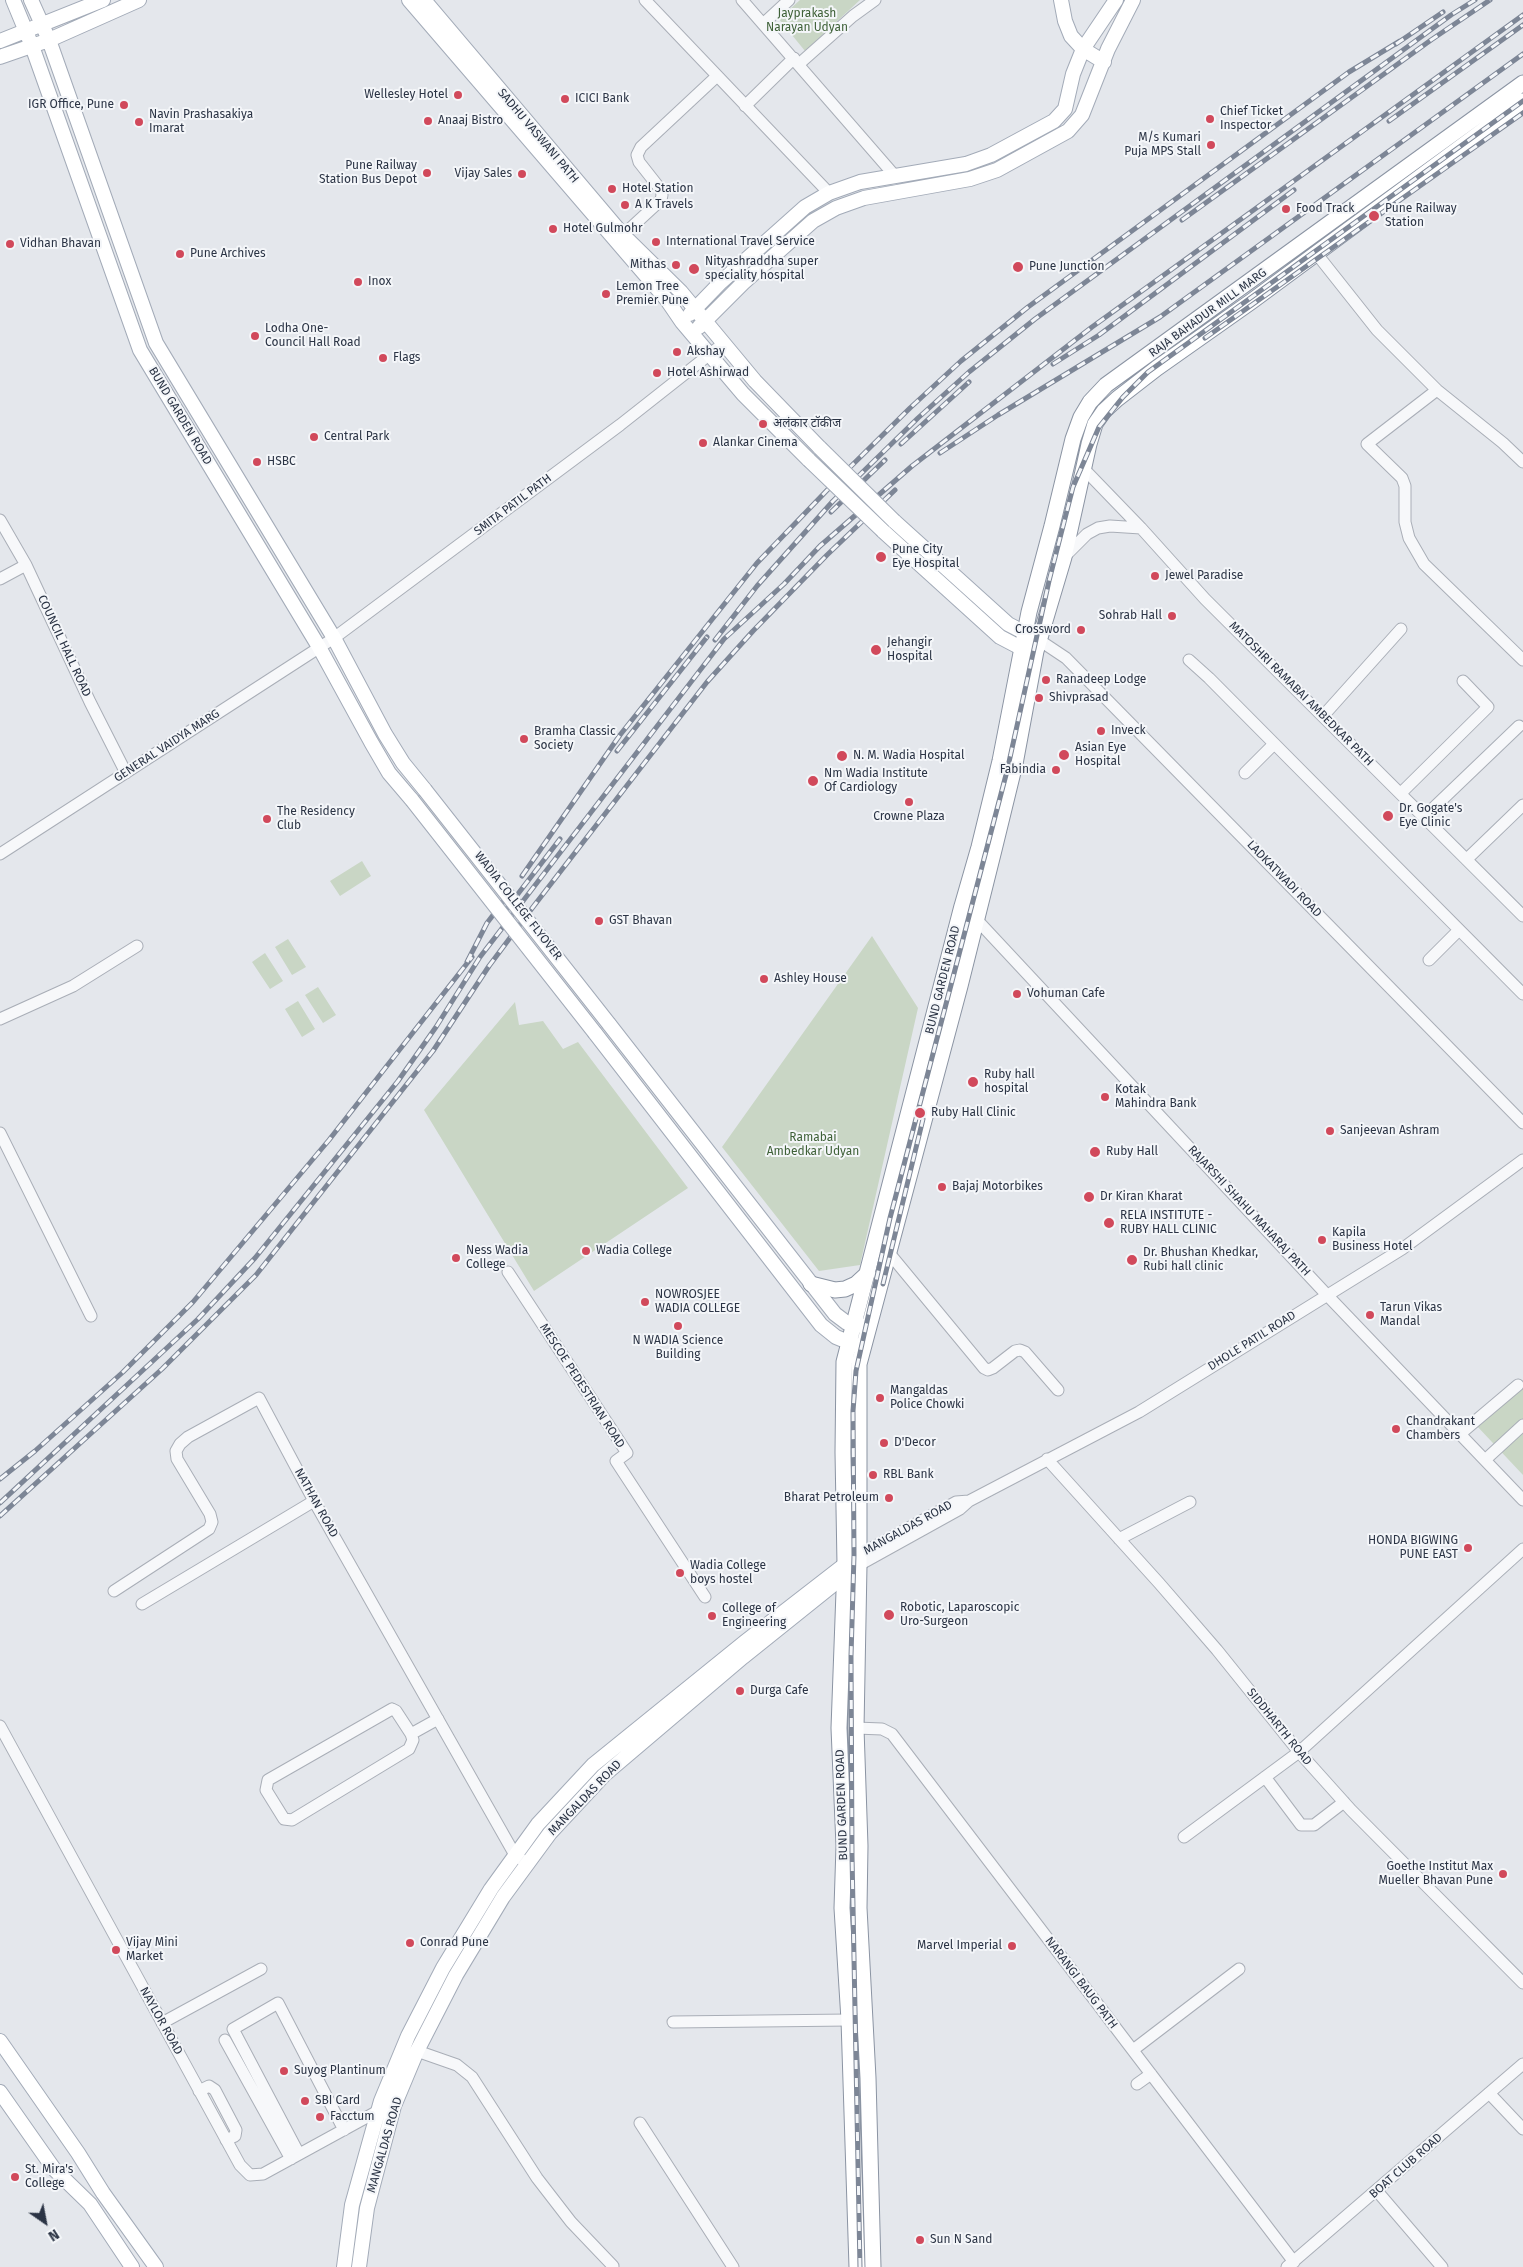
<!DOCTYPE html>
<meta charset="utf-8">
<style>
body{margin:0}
#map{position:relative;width:1523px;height:2267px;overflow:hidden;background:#e4e7ec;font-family:"Fira Sans",sans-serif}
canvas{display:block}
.north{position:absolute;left:20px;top:2197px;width:50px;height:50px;-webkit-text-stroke:4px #f4f6f9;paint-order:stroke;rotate:147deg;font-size:14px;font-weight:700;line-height:20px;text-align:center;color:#2b3445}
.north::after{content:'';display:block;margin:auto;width:18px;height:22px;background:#2b3445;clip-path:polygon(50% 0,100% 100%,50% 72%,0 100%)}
</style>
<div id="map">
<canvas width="1523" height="2267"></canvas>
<div class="north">N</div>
</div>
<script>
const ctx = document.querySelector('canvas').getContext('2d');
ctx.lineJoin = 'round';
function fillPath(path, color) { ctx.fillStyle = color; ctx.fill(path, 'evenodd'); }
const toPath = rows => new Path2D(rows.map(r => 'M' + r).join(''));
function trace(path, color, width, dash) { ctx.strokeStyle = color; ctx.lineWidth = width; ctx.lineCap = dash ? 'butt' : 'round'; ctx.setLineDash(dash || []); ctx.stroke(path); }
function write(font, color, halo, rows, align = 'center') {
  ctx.font = font + ' "Fira Sans","Noto Sans Devanagari",sans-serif'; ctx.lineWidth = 4; ctx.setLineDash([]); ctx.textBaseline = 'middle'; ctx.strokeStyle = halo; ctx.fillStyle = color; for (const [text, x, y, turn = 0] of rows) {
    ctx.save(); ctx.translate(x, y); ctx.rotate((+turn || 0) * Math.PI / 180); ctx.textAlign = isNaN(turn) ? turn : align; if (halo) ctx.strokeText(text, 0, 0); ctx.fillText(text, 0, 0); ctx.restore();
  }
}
const green = toPath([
 [800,0,860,0,805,51,779,19],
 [362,861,371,876,340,896,330,881],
 [872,936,918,1008,860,1265,819,1271,722,1147],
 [288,939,306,967,292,975,275,947],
 [265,953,283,981,270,989,252,962],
 [318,987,336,1015,323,1023,305,995],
 [298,1001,315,1029,302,1037,285,1009],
 [515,1002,519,1025,543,1021,563,1049,578,1042,688,1188,534,1291,424,1110],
 [1523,1381,1523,1475,1476,1425]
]);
const minor = toPath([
 [645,0,829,193],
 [742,0,895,176],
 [763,24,789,0],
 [799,64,853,16,875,0],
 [745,106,794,58],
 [623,235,661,200,662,195,661,190,639,162,637,155,641,147,716,77],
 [1316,253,1377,330,1437,390,1503,443,1523,462],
 [1437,390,1367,444,1402,478,1405,486,1405,522,1409,538,1424,564,1523,660],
 [1083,468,1141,528,1205,599,1523,916],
 [0,520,26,565,90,702,126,773],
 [1064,557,1087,534,1098,528,1110,526,1141,528],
 [0,579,26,565],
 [1039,640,1066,658,1523,1123],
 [1189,660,1209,678,1523,994],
 [1323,716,1401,629],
 [1245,773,1274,744],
 [1401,793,1488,707,1463,681],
 [1425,816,1519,726],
 [0,854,334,638,620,425,724,343],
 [1467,859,1523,805],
 [977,920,1327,1295,1523,1500],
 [1429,960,1459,930],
 [0,1019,73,986,137,946],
 [0,1133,91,1316],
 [884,1252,889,1253,984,1368,988,1370,993,1368,1015,1351,1020,1350,1025,1352,1058,1390],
 [508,1272,627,1453,616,1461,705,1597],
 [1460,1434,1518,1385],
 [1047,1459,1159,1583,1217,1650,1299,1752,1351,1810,1523,1983],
 [1485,1460,1523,1425],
 [1119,1539,1190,1502],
 [859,1555,956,1502,969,1501],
 [859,1565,960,1509,969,1501,1139,1412,1402,1249,1523,1160],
 [114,1591,209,1529,212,1522,210,1514,177,1459,176,1451,180,1444,188,1437,259,1398,314,1501,515,1855,528,1864],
 [142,1604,314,1501],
 [392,1709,396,1711,411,1734,413,1740,409,1749,292,1820,284,1819,266,1790,268,1780,392,1709],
 [0,1726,240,2165,250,2175,263,2174,378,2111,383,2112],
 [856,1728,882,1729,892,1734,1294,2262],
 [411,1734,438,1719],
 [1265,1777,1301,1825,1314,1825,1344,1802],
 [1184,1837,1299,1752,1523,1549],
 [673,2022,849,2020],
 [162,2023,261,1969],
 [225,2040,291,2159],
 [1133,2050,1239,1969],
 [417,2051,457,2065,472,2077,537,2178,571,2222,613,2266],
 [1137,2084,1151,2074],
 [199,2091,209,2086,215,2090,236,2130,235,2136,226,2140],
 [1489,2093,1523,2129],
 [640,2123,733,2267],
 [299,2154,233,2029,278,2003,344,2130],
 [1377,2191,1442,2267],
 [1287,2267,1523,2064]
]);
const major = toPath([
 [13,0,32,46,140,350,319,647,371,742,389,773,412,800],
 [31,0,49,40,156,343,334,638,385,734,403,763,425,790],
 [409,0,667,300,682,322,743,394,809,460],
 [424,0,623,235,681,292,755,381,820,448],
 [1061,0,1065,21,1071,36,1083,49,1104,62],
 [0,41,103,0],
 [0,57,49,40,139,0],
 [690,314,721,282,805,207,829,193,860,182,966,164,991,155,1054,121,1065,109,1073,74,1083,49,1116,0],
 [699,327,743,283,813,221,836,208,864,198,970,179,997,170,1068,131,1082,115,1108,49,1133,0],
 [894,521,1008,624,1035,638],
 [883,531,1000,637,1021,648,1033,651],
 [609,1024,835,1314,847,1323,869,1327],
 [595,1033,821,1325,836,1337,858,1346],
 [0,2041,78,2153,103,2193,156,2267],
 [0,2092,54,2169,90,2204,132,2267],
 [344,2267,352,2205,381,2101,408,2036,443,1968,491,1889,538,1824,593,1765,745,1642,852,1559],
 [359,2267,367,2208,394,2106,417,2051,456,1975,503,1897,550,1833,604,1775,743,1657,834,1584]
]);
const highway = toPath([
 [811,1284,835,1290,845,1289,856,1284,868,1273],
 [857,2267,849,2020,842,1908,844,1846,839,1728,845,1564,843,1452,844,1362,962,906,979,847,1000,761,1029,612,1052,526,1073,439,1081,417,1090,402,1106,385,1523,83],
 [873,2267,868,2078,859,1908,860,1846,856,1728,859,1565,859,1364,960,986,994,850,1015,764,1036,651,1064,557,1089,444,1095,424,1104,411,1117,399,1157,368,1252,301,1523,101]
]);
const rail = toPath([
 [1396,44,1443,12],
 [1389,121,1523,25],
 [1182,220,1431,40,1490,0],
 [1205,338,1523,113],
 [1053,364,1099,335,1294,190],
 [901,444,969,382],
 [940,453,998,415,1160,317,1523,54],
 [831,512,885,460],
 [715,640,757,586,833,501,918,418,969,372,1035,319,1451,15,1475,0],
 [617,751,707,637],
 [522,876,620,735,757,563,835,482,910,408,961,361,1028,307,1349,72,1400,41],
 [501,916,560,839],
 [467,962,487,923,503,902],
 [883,1284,923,1119],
 [0,1479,35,1451,123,1372,193,1302,329,1140,472,957],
 [0,1503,198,1319,255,1258,398,1081,436,1027,480,957,724,639,784,584,820,546,912,466,1092,327,1523,15],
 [0,1516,162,1369,256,1275,433,1051,489,966,533,907,707,682,753,631,827,555,895,490],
 [860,2267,852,1855,851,1656,854,1555,853,1411,856,1371,890,1218,1007,771,1049,581,1073,487,1099,427,1123,397,1148,372,1523,101]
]);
const majorBridge = toPath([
 [820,448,894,521],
 [809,460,883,531],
 [425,790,609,1024],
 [412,800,595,1033]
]);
const markers = [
 [458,95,5,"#d1495b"],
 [565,99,5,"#d1495b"],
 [124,105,5,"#d1495b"],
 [1210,119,5,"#d1495b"],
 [428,121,5,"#d1495b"],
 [139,122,5,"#d1495b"],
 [1211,145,5,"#d1495b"],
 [427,173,5,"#d1495b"],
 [522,174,5,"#d1495b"],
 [612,189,5,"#d1495b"],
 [625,205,5,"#d1495b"],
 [1286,209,5,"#d1495b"],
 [1374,216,6,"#d1495b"],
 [553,229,5,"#d1495b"],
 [656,242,5,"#d1495b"],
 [10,244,5,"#d1495b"],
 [180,254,5,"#d1495b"],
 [676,265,5,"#d1495b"],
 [1018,267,6,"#d1495b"],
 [694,269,6,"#d1495b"],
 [358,282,5,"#d1495b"],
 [606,294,5,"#d1495b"],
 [255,336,5,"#d1495b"],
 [677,352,5,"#d1495b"],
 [383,358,5,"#d1495b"],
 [657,373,5,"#d1495b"],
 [763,424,5,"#d1495b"],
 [314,437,5,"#d1495b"],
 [703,443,5,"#d1495b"],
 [257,462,5,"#d1495b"],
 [881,557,6,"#d1495b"],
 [1155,576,5,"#d1495b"],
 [1172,616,5,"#d1495b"],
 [1081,630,5,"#d1495b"],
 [876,650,6,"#d1495b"],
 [1046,680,5,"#d1495b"],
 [1039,698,5,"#d1495b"],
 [1101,731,5,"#d1495b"],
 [524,739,5,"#d1495b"],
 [1064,755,6,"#d1495b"],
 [842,756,6,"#d1495b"],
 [1056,770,5,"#d1495b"],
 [813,781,6,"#d1495b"],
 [909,802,5,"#d1495b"],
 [1388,816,6,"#d1495b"],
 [267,819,5,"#d1495b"],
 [599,921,5,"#d1495b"],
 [764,979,5,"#d1495b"],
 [1017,994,5,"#d1495b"],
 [973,1082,6,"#d1495b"],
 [1105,1097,5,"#d1495b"],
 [920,1113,6,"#d1495b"],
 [1330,1131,5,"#d1495b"],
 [1095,1152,6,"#d1495b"],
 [942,1187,5,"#d1495b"],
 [1089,1197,6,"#d1495b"],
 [1109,1223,6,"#d1495b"],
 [1322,1240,5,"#d1495b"],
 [586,1251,5,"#d1495b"],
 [456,1258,5,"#d1495b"],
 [1132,1260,6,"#d1495b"],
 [645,1302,5,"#d1495b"],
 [1370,1315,5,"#d1495b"],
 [678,1326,5,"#d1495b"],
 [880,1398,5,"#d1495b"],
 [1396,1429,5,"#d1495b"],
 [884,1443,5,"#d1495b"],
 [873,1475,5,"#d1495b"],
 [889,1498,5,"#d1495b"],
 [1468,1548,5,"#d1495b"],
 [680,1573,5,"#d1495b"],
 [889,1615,6,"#d1495b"],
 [712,1616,5,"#d1495b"],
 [740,1691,5,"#d1495b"],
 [1503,1874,5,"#d1495b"],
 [410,1943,5,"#d1495b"],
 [1012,1946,5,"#d1495b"],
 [116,1950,5,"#d1495b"],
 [284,2071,5,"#d1495b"],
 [305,2101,5,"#d1495b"],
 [320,2117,5,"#d1495b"],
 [15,2177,5,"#d1495b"],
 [920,2240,5,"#d1495b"]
];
const parkNames = [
 ["Jayprakash",807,14],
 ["Narayan Udyan",807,28],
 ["Ramabai",813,1138],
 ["Ambedkar Udyan",813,1152]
];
const poiNames = [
 ["Wellesley Hotel",448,95,"right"],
 ["ICICI Bank",575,99],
 ["IGR Office, Pune",114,105,"right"],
 ["Chief Ticket",1220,112],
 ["Inspector",1220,126],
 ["Navin Prashasakiya",149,115],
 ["Imarat",149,129],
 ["Anaaj Bistro",438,121],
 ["M/s Kumari",1201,138,"right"],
 ["Puja MPS Stall",1201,152,"right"],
 ["Pune Railway",417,166,"right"],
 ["Station Bus Depot",417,180,"right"],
 ["Vijay Sales",512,174,"right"],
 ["Hotel Station",622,189],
 ["A K Travels",635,205],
 ["Food Track",1296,209],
 ["Pune Railway",1385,209],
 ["Station",1385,223],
 ["Hotel Gulmohr",563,229],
 ["International Travel Service",666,242],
 ["Vidhan Bhavan",20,244],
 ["Pune Archives",190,254],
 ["Nityashraddha super",705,262],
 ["speciality hospital",705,276],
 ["Mithas",666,265,"right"],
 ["Pune Junction",1029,267],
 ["Inox",368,282],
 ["Lemon Tree",616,287],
 ["Premier Pune",616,301],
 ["Lodha One-",265,329],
 ["Council Hall Road",265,343],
 ["Akshay",687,352],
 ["Flags",393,358],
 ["Hotel Ashirwad",667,373],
 ["अलंकार टॉकीज",773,424],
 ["Central Park",324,437],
 ["Alankar Cinema",713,443],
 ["HSBC",267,462],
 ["Pune City",892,550],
 ["Eye Hospital",892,564],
 ["Jewel Paradise",1165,576],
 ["Sohrab Hall",1162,616,"right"],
 ["Crossword",1071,630,"right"],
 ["Jehangir",887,643],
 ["Hospital",887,657],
 ["Ranadeep Lodge",1056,680],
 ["Shivprasad",1049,698],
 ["Inveck",1111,731],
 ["Bramha Classic",534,732],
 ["Society",534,746],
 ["Asian Eye",1075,748],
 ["Hospital",1075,762],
 ["N. M. Wadia Hospital",853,756],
 ["Fabindia",1046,770,"right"],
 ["Nm Wadia Institute",824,774],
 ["Of Cardiology",824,788],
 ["Dr. Gogate's",1399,809],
 ["Eye Clinic",1399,823],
 ["The Residency",277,812],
 ["Club",277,826],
 ["Crowne Plaza",909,817,"center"],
 ["GST Bhavan",609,921],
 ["Ashley House",774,979],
 ["Vohuman Cafe",1027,994],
 ["Ruby hall",984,1075],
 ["hospital",984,1089],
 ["Kotak",1115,1090],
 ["Mahindra Bank",1115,1104],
 ["Ruby Hall Clinic",931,1113],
 ["Sanjeevan Ashram",1340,1131],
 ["Ruby Hall",1106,1152],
 ["Bajaj Motorbikes",952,1187],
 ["Dr Kiran Kharat",1100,1197],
 ["RELA INSTITUTE -",1120,1216],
 ["RUBY HALL CLINIC",1120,1230],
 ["Kapila",1332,1233],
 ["Business Hotel",1332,1247],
 ["Ness Wadia",466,1251],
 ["College",466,1265],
 ["Wadia College",596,1251],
 ["Dr. Bhushan Khedkar,",1143,1253],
 ["Rubi hall clinic",1143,1267],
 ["NOWROSJEE",655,1295],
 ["WADIA COLLEGE",655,1309],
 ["Tarun Vikas",1380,1308],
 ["Mandal",1380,1322],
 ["N WADIA Science",678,1341,"center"],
 ["Building",678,1355,"center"],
 ["Mangaldas",890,1391],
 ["Police Chowki",890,1405],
 ["Chandrakant",1406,1422],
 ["Chambers",1406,1436],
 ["D'Decor",894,1443],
 ["RBL Bank",883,1475],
 ["Bharat Petroleum",879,1498,"right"],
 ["HONDA BIGWING",1458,1541,"right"],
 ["PUNE EAST",1458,1555,"right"],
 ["Wadia College",690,1566],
 ["boys hostel",690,1580],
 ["Robotic, Laparoscopic",900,1608],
 ["Uro-Surgeon",900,1622],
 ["College of",722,1609],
 ["Engineering",722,1623],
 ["Durga Cafe",750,1691],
 ["Goethe Institut Max",1493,1867,"right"],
 ["Mueller Bhavan Pune",1493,1881,"right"],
 ["Vijay Mini",126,1943],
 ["Market",126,1957],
 ["Conrad Pune",420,1943],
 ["Marvel Imperial",1002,1946,"right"],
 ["Suyog Plantinum",294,2071],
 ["SBI Card",315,2101],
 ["Facctum",330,2117],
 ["St. Mira's",25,2170],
 ["College",25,2184],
 ["Sun N Sand",930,2240]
];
const streetNames = [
 ["SADHU VASWANI PATH",538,136,50],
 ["RAJA BAHADUR MILL MARG",1208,313,-36],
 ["BUND GARDEN ROAD",180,416,59],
 ["SMITA PATIL PATH",513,505,-37],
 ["COUNCIL HALL ROAD",64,646,65],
 ["MATOSHRI RAMABAI AMBEDKAR PATH",1301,694,45],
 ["GENERAL VAIDYA MARG",167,746,-33],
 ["LADKATWADI ROAD",1284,879,46],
 ["WADIA COLLEGE FLYOVER",518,906,52],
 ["BUND GARDEN ROAD",943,980,-76],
 ["RAJARSHI SHAHU MAHARAJ PATH",1249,1211,47],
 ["DHOLE PATIL ROAD",1252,1341,-32],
 ["MESCOE PEDESTRIAN ROAD",582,1386,57],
 ["NATHAN ROAD",316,1503,61],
 ["MANGALDAS ROAD",908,1528,-29],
 ["SIDDHARTH ROAD",1279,1727,51],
 ["MANGALDAS ROAD",585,1798,-46],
 ["BUND GARDEN ROAD",842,1805,-92],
 ["NARANGI BAUG PATH",1081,1983,53],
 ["NAYLOR ROAD",161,2021,61],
 ["MANGALDAS ROAD",385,2145,-74],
 ["BOAT CLUB ROAD",1406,2166,-41]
];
fillPath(green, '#c9d6c5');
trace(minor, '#a9aeb7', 13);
trace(major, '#a3abb8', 16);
trace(highway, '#8b94a3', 17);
trace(minor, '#f7f8fa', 11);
trace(major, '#fff', 14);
trace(highway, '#fff', 15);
trace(rail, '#7d8696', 5);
trace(rail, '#f4f6f9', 3, [9]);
trace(majorBridge, '#a3abb8', 16, []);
trace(majorBridge, '#fff', 14);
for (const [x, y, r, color] of markers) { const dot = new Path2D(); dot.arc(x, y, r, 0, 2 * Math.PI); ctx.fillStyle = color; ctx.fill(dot); trace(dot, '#f4f6f9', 2); }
write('12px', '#3f6138', '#f4f6f9', parkNames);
write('12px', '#2b3445', '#f4f6f9', poiNames, 'left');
write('12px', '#2b3445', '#f4f6f9', streetNames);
</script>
